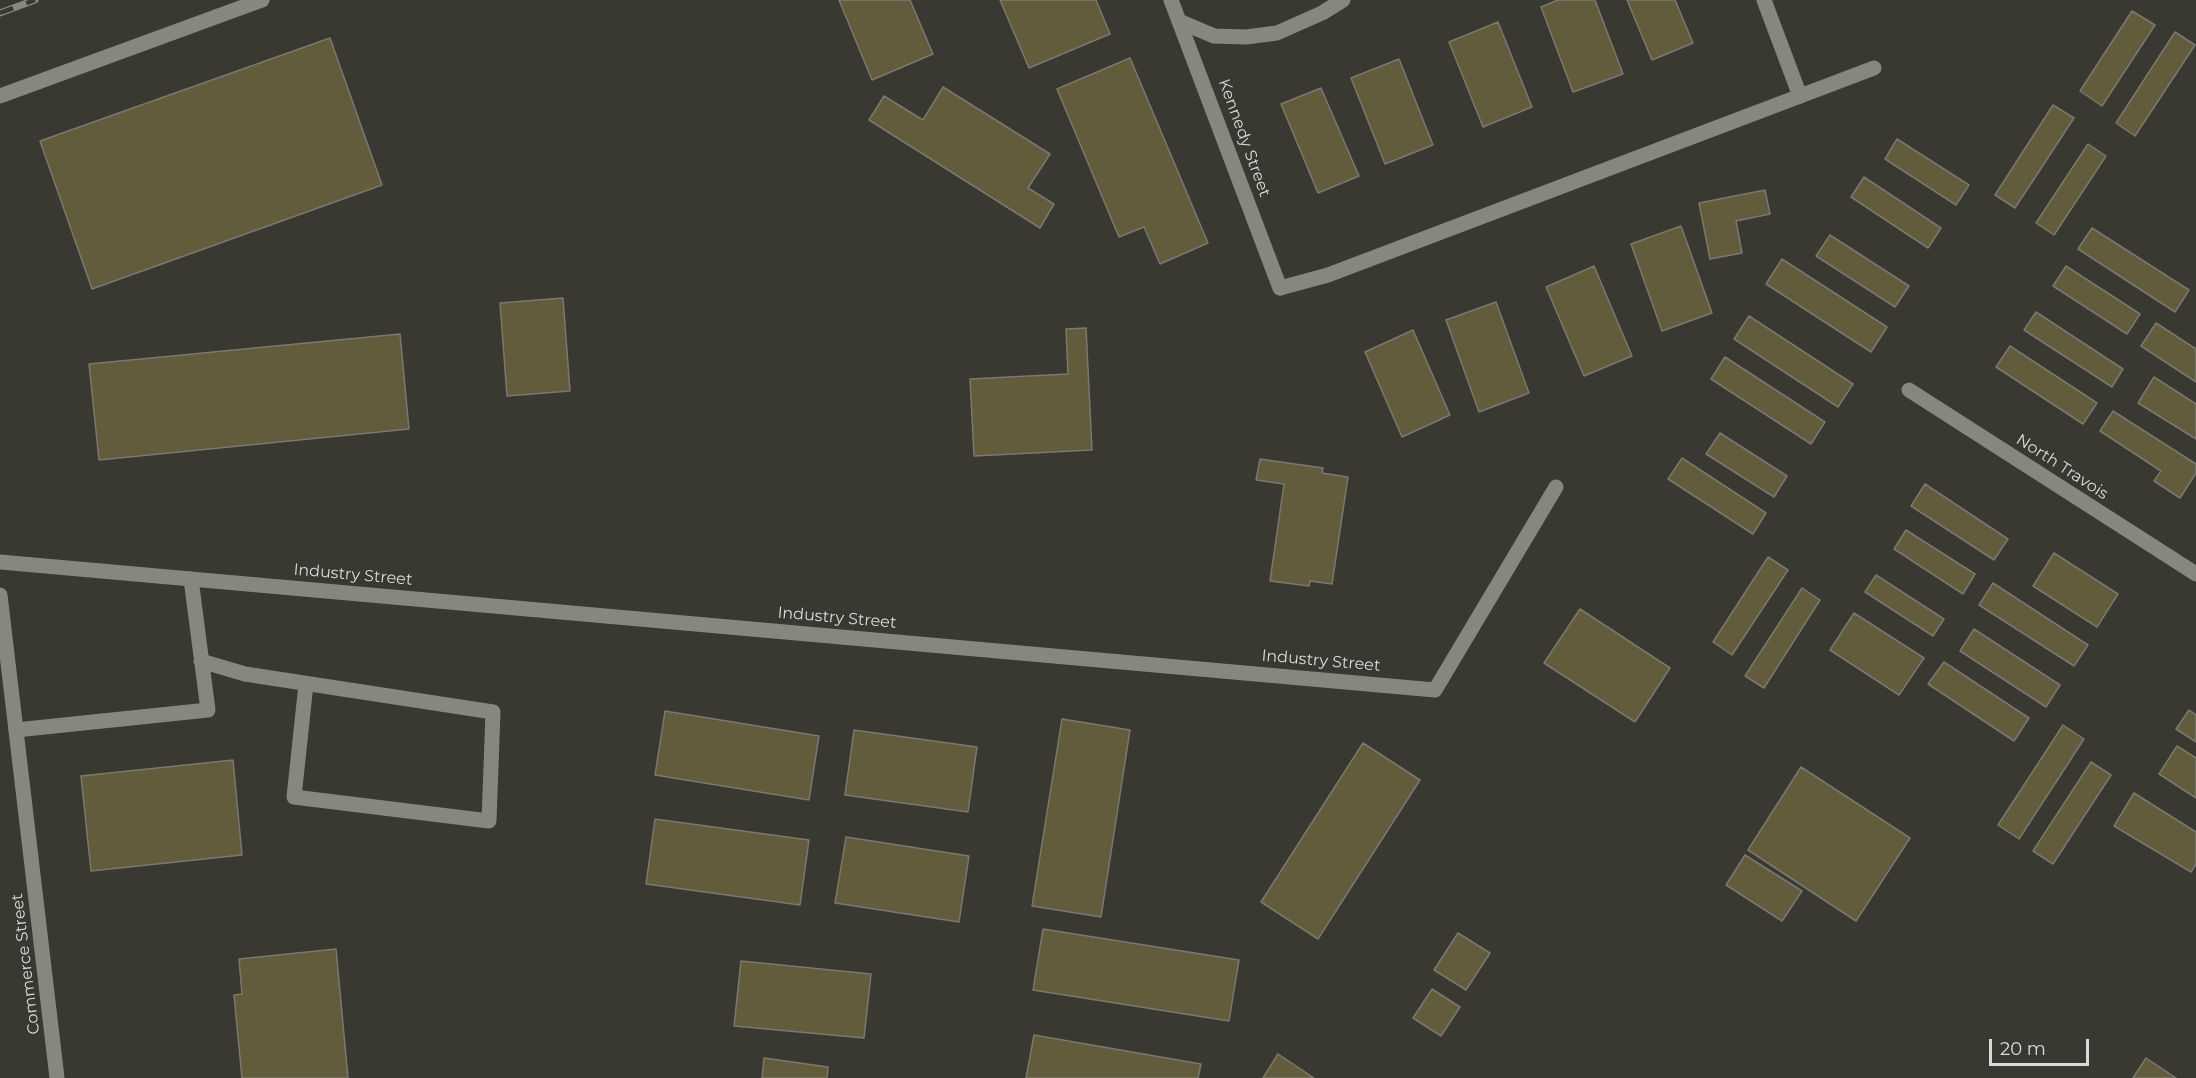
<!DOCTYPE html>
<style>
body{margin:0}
#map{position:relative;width:2196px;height:1078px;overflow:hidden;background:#393831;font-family:Montserrat,sans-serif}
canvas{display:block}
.scale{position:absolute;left:1989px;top:1039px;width:100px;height:27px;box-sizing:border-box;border:3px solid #dcdbd6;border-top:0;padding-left:8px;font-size:18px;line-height:21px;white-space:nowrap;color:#dcdbd6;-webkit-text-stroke:4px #393831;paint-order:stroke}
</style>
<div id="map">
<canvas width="2196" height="1078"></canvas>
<div class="scale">20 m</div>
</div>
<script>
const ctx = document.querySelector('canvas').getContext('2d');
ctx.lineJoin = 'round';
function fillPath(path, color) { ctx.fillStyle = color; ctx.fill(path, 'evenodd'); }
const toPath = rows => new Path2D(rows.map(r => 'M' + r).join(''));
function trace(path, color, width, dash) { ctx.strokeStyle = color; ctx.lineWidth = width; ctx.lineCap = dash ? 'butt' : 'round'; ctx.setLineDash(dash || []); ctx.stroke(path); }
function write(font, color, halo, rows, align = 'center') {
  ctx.font = font + ' Montserrat,sans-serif'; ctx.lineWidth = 4.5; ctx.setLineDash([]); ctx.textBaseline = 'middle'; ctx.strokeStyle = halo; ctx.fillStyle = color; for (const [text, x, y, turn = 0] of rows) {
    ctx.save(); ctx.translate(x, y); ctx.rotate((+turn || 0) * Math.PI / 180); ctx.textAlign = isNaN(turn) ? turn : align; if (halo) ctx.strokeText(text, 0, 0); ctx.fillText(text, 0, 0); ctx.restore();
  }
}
const building = toPath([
 [839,0,910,0,933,54,872,80,839,0],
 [1000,0,1096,0,1110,34,1029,68,1000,0],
 [1558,0,1595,0,1623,74,1573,92,1541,7,1558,0],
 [1627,0,1675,0,1693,43,1652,60,1627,0],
 [2132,11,2155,25,2102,106,2080,91,2132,11],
 [1498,22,1532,107,1483,127,1449,42,1498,22],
 [2175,32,2195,45,2135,136,2116,123,2175,32],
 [330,38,382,185,92,289,40,141,330,38],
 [1130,58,1208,243,1160,264,1144,227,1119,237,1057,89,1130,58],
 [1399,59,1433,145,1385,164,1351,78,1399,59],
 [943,87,1050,154,1028,188,1054,204,1040,228,869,120,884,96,923,120,943,87],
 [1321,88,1359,176,1318,193,1281,104,1321,88],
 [2053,105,2074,118,2015,208,1995,195,2053,105],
 [1897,139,1969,185,1956,205,1885,159,1897,139],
 [2088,144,2106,156,2054,235,2036,223,2088,144],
 [1864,177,1941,228,1928,248,1851,197,1864,177],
 [1765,190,1770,214,1736,221,1742,253,1710,259,1699,203,1765,190],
 [1681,226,1712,313,1662,331,1631,244,1681,226],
 [2092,228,2189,290,2175,312,2078,249,2092,228],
 [1830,235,1909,286,1895,307,1816,256,1830,235],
 [1782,259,1887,327,1871,352,1766,284,1782,259],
 [1594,266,1632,356,1584,376,1546,287,1594,266],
 [2066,266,2140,314,2127,334,2053,286,2066,266],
 [563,298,570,391,507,396,500,303,563,298],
 [1496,302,1529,393,1479,412,1446,320,1496,302],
 [2036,312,2123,369,2112,387,2024,330,2036,312],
 [1749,316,1853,384,1838,407,1734,339,1749,316],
 [2156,323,2196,349,2196,382,2141,346,2156,323],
 [1086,328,1092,450,974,456,970,379,1068,374,1066,329,1086,328],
 [1413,330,1450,415,1402,437,1365,352,1413,330],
 [400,334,409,429,99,460,89,364,400,334],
 [2010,346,2097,403,2083,424,1996,367,2010,346],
 [1725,357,1825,422,1811,444,1711,379,1725,357],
 [2154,377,2196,404,2196,439,2138,403,2154,377],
 [2113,411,2196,464,2196,473,2180,498,2154,481,2161,471,2100,431,2113,411],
 [1720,433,1787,476,1774,497,1706,454,1720,433],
 [1682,458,1766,513,1753,534,1668,479,1682,458],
 [1260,459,1323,468,1322,473,1348,477,1332,584,1310,581,1309,586,1270,581,1284,484,1256,480,1260,459],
 [1925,484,2008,539,1994,560,1911,506,1925,484],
 [1906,530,1975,574,1963,594,1894,549,1906,530],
 [2054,553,2118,594,2097,627,2033,586,2054,553],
 [1768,557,1788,570,1732,655,1713,642,1768,557],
 [1876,575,1944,619,1933,636,1865,592,1876,575],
 [1993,583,2088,645,2074,666,1979,605,1993,583],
 [1802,588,1820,600,1764,688,1745,676,1802,588],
 [1580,609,1670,668,1635,722,1544,663,1580,609],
 [1854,613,1924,658,1899,695,1830,650,1854,613],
 [1974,629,2060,685,2046,707,1960,651,1974,629],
 [1944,662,2029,718,2014,741,1928,684,1944,662],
 [2189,710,2196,715,2196,742,2176,729,2189,710],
 [665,711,819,736,809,800,655,775,665,711],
 [1062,719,1130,730,1101,917,1032,906,1062,719],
 [2063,725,2084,739,2019,839,1998,825,2063,725],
 [854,730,977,747,968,812,845,795,854,730],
 [1363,743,1420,780,1318,939,1261,902,1363,743],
 [2177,746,2196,758,2196,798,2159,774,2177,746],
 [233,760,242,855,91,871,81,776,233,760],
 [2091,762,2111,775,2053,864,2033,851,2091,762],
 [1801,767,1910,838,1856,921,1748,850,1801,767],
 [2134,793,2196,832,2196,864,2191,872,2114,826,2134,793],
 [655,819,809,840,800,905,646,884,655,819],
 [846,837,969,856,959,922,835,903,846,837],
 [1745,855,1802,891,1782,921,1726,885,1745,855],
 [1043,929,1239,960,1229,1021,1033,990,1043,929],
 [1458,933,1490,953,1466,990,1434,970,1458,933],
 [336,949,348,1078,242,1078,234,995,242,994,239,959,336,949],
 [741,961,871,974,864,1038,734,1026,741,961],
 [1432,989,1460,1007,1441,1036,1413,1018,1432,989],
 [1034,1035,1201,1064,1198,1078,1026,1078,1034,1035],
 [1278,1054,1314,1078,1263,1078,1278,1054],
 [764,1058,828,1067,827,1078,762,1078,764,1058],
 [2146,1058,2176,1078,2133,1078,2146,1058]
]);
const lane = toPath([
 [1280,288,1328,275,1874,68],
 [201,661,245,674,493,712,489,821,294,797,306,684],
 [16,730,208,710,191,579]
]);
const street = toPath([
 [1171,0,1280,288],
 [1764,0,1800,96],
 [1181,22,1214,36,1246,37,1277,33,1322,13,1343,0],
 [1909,390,2196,574],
 [0,562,1435,690,1556,487],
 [0,595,57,1078]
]);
const secondary = toPath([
 [0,96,262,0]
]);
const rail = toPath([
 [0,13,35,0]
]);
const streetNames = [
 ["Kennedy Street",1244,138,70],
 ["North Travois",2062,467,33],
 ["Industry Street",353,575,5],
 ["Industry Street",837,618,5],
 ["Industry Street",1321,661,5],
 ["Commerce Street",26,964,-97]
];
fillPath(building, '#625c3c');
trace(building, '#7a7971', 1.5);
trace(lane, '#88877f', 15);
trace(street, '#88877f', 15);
trace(secondary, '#88877f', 15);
trace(rail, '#888781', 7);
trace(rail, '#393831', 4.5, [14]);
write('16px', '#dcdbd6', '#393831', streetNames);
</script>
